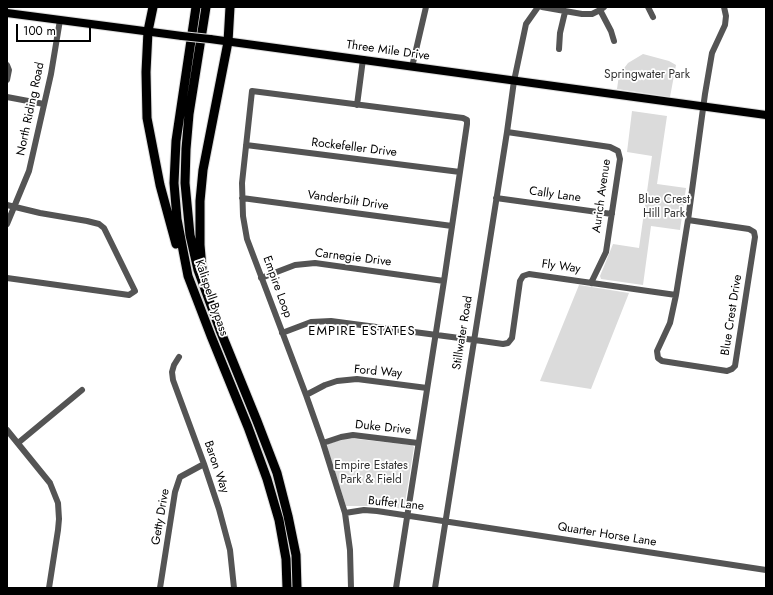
<!DOCTYPE html>
<style>
body{margin:0}
#map{position:relative;width:773px;height:595px;overflow:hidden;background:#fff;font-family:Jost,sans-serif}
canvas{display:block}
.frame{position:absolute;inset:0;border:8px solid #000;pointer-events:none}
.scale{position:absolute;left:16px;top:24px;width:75px;height:18px;box-sizing:border-box;border:2px solid #000;border-top:0;padding-left:5px;font-size:12px;line-height:14px;white-space:nowrap;color:#000;-webkit-text-stroke:3px #fff;paint-order:stroke}
</style>
<div id="map">
<canvas width="773" height="595"></canvas>
<div class="frame"></div>
<div class="scale">100 m</div>
</div>
<script>
const ctx = document.querySelector('canvas').getContext('2d');
ctx.lineJoin = 'round';
function fillPath(path, color) { ctx.fillStyle = color; ctx.fill(path, 'evenodd'); }
const toPath = rows => new Path2D(rows.map(r => 'M' + r).join(''));
function trace(path, color, width, dash) { ctx.strokeStyle = color; ctx.lineWidth = width; ctx.lineCap = dash ? 'butt' : 'round'; ctx.setLineDash(dash || []); ctx.stroke(path); }
function write(font, color, halo, rows, align = 'center') {
  ctx.font = font + ' Jost,sans-serif'; ctx.lineWidth = 3.5; ctx.setLineDash([]); ctx.textBaseline = 'middle'; ctx.strokeStyle = halo; ctx.fillStyle = color; for (const [text, x, y, turn = 0] of rows) {
    ctx.save(); ctx.translate(x, y); ctx.rotate((+turn || 0) * Math.PI / 180); ctx.textAlign = isNaN(turn) ? turn : align; if (halo) ctx.strokeText(text, 0, 0); ctx.fillText(text, 0, 0); ctx.restore();
  }
}
const green = toPath([
 [643,54,669,61,676,65,670,97,617,89,619,75,628,63],
 [632,111,667,116,657,184,686,188,680,230,651,226,643,285,601,279,600,276,613,244,639,248,652,156,627,152],
 [579,285,629,293,591,389,540,381],
 [347,438,412,445,414,447,404,509,383,506,346,506,327,446,328,444]
]);
const minor = toPath([
 [542,7,582,14,592,14,600,10,604,7],
 [648,7,653,17],
 [600,10,611,31,614,41],
 [559,49,560,33,565,12],
 [7,65,9,70,7,80],
 [412,67,426,7],
 [7,97,44,104],
 [357,105,363,59],
 [507,132,610,147,618,151,620,159,606,252,591,283],
 [246,145,460,172],
 [242,198,452,226],
 [496,198,612,214],
 [7,205,40,213,87,221,99,224,104,228,135,291,129,295,7,278],
 [688,220,749,229,754,232,755,237,735,366,732,369,727,371,662,361,658,358,657,351,670,323,676,295,688,220,705,94,712,53,725,25,726,16,724,7],
 [7,224,29,171,51,74,60,20],
 [261,278,295,265,315,263,444,281],
 [282,333,311,322,331,321,482,341,503,344,508,343,512,338,520,281,523,276,529,274,676,295],
 [179,357,174,365,172,372,173,380,204,464,219,509,230,550,234,588],
 [306,395,325,385,337,381,357,379,427,388],
 [7,430,50,483,58,503,59,519,58,530,49,588],
 [18,443,82,390],
 [323,443,341,437,353,435,418,443],
 [345,513,364,510,377,511,766,570],
 [160,588,175,492,180,477,204,464],
 [351,588,350,550,345,513,323,443,306,395,247,239,243,216,242,183,252,91,463,118,467,120,467,124,444,281,396,588],
 [435,588,507,132,514,81,526,24,538,7]
]);
const major = toPath([
 [7,13,182,36],
 [210,39,766,115]
]);
const highway = toPath([
 [153,7,148,31,146,72,147,118,160,185,176,244],
 [196,7,176,141,174,183,177,219,188,276,211,336,248,427,267,479,279,520,286,559,287,588],
 [206,7,189,114,186,149,185,183,190,235,198,270,220,330,257,421,277,473,288,516,296,555,297,588],
 [202,268,200,245,200,201,203,170,228,42,230,7]
]);
const majorBridge = toPath([
 [182,36,210,39]
]);
const streetNames = [
 ["Three Mile Drive",388,51,8],
 ["North Riding Road",31,109,-78],
 ["Rockefeller Drive",354,148,7],
 ["Cally Lane",555,195,8],
 ["Aurich Avenue",602,196,-82],
 ["Vanderbilt Drive",348,201,8],
 ["Carnegie Drive",353,258,7],
 ["Fly Way",561,267,8],
 ["Empire Loop",277,287,70],
 ["Kalispell Bypass",211,298,71],
 ["Blue Crest Drive",732,315,-81],
 ["Stillwater Road",463,333,-81],
 ["Ford Way",378,372,5],
 ["Duke Drive",383,428,6],
 ["Baron Way",216,467,71],
 ["Buffet Lane",396,504,6],
 ["Getty Drive",161,517,-80],
 ["Quarter Horse Lane",607,535,9]
];
const parkNames = [
 ["Springwater Park",647,75],
 ["Blue Crest",664,200],
 ["Hill Park",664,214],
 ["Empire Estates",371,466],
 ["Park & Field",371,480]
];
const neighbourhoodNames = [
 ["EMPIRE ESTATES",362,332]
];
fillPath(green, '#dbdbdb');
trace(major, '#dbdbdb', 10);
trace(highway, '#dbdbdb', 11);
trace(minor, '#545454', 6);
trace(major, '#000', 8);
trace(highway, '#000', 9);
trace(majorBridge, '#dbdbdb', 10, []);
trace(majorBridge, '#000', 8);
write('12px', '#000', '#fff', streetNames);
write('12px', '#323232', '#fff', parkNames);
ctx.letterSpacing = '1px';
write('13px', '#000', '#fff', neighbourhoodNames);
ctx.letterSpacing = '0px';
</script>
